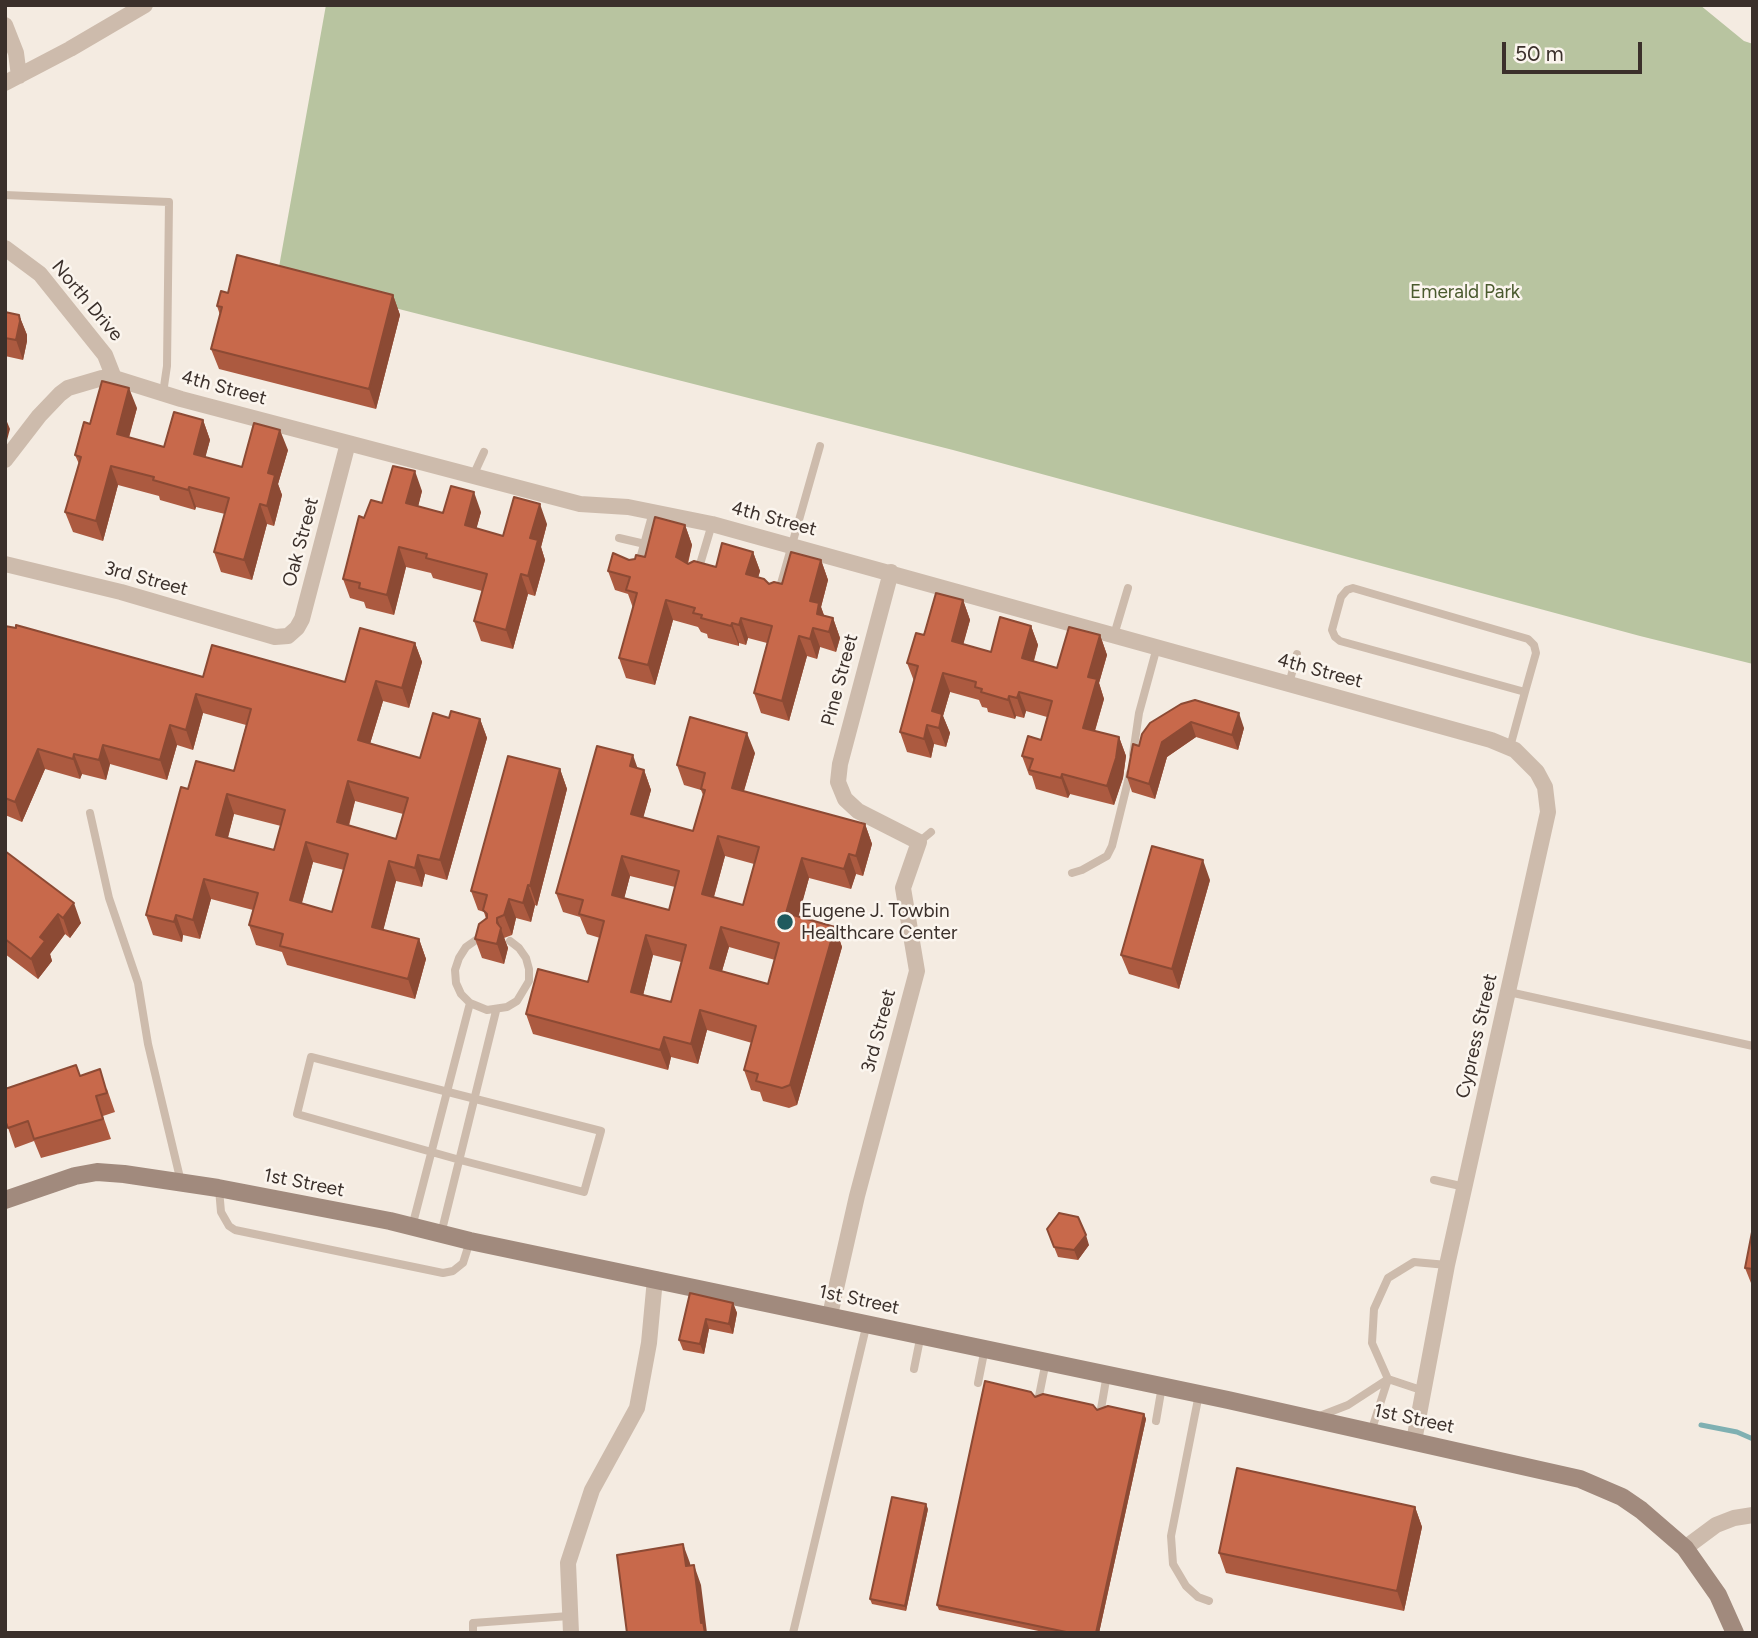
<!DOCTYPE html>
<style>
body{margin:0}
#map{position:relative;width:1758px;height:1638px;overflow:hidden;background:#f4ebe1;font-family:Figtree,sans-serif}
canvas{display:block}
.frame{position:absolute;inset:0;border:7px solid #3b302b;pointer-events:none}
.scale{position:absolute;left:1502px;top:42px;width:140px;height:32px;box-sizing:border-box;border:4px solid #3b302b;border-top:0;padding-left:9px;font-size:21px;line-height:24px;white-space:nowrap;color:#3b302b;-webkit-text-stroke:5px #fbf5ee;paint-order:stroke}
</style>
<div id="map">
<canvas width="1758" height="1638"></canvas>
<div class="frame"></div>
<div class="scale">50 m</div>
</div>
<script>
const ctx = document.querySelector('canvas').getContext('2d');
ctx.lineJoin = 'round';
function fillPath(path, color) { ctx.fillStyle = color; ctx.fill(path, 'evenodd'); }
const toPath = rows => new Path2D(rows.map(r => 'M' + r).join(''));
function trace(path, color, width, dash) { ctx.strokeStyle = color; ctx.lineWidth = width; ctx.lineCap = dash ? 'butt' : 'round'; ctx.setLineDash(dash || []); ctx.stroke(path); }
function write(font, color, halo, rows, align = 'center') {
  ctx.font = font + ' Figtree,sans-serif'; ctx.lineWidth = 5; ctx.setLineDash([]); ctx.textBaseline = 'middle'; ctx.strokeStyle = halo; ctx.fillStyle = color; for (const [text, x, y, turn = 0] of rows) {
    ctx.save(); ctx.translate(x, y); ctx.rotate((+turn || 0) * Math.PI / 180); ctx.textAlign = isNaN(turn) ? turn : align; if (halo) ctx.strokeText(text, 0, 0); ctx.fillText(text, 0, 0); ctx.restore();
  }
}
const green = toPath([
 [326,5,1700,5,1744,41,1753,44,1753,664,1640,636,953,450,277,278]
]);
const stream = toPath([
 [1701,1425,1737,1432,1753,1439]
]);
const lane = toPath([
 [5,195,169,202,167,366,163,393],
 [473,476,484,452],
 [619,538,645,544],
 [638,566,653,512],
 [698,571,712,524],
 [778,594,820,446],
 [1114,635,1128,588],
 [1289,684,1297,654],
 [1510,747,1525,692,1536,653,1534,645,1528,639,1353,588,1347,590,1341,597,1332,630,1335,637,1340,641,1525,692],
 [1133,754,1139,713,1157,647],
 [90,813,109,898,138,983,148,1044,181,1182],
 [919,842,931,832],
 [1072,873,1082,870,1107,856,1112,846,1130,773],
 [485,937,476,940,466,947,459,958,455,970,456,983,461,994,470,1003,487,1010,507,1007,517,1001,529,981,529,969,526,958,519,948,510,941],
 [1509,992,1753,1046],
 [311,1057,601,1131,584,1192,460,1160,297,1114,311,1057],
 [1434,1180,1465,1187],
 [219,1189,221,1212,229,1226,235,1230,443,1273,453,1271,463,1263,470,1241],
 [412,1227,470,1003],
 [441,1234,496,1011],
 [914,1369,921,1334],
 [1388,1379,1424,1391],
 [978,1383,985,1348],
 [1199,1394,1171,1536,1173,1564,1186,1586,1198,1597,1209,1601],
 [1039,1396,1046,1361],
 [1101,1409,1107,1374],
 [1317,1417,1348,1405,1388,1379],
 [1156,1421,1162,1386],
 [1371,1432,1388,1379,1372,1343,1374,1309,1388,1278,1414,1262,1447,1265],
 [473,1633,473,1623,569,1616],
 [793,1633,867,1323]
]);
const street = toPath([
 [5,25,16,53,19,76],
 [5,83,70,49,145,5],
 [5,248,40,274,105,355,114,378],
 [5,460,39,416,60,394,68,388,102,378,114,378,181,399,580,504,628,507,712,524,1491,740,1515,750,1537,772,1545,787,1548,812,1447,1265,1414,1441],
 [5,564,121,592,275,637,288,636,297,628,302,619,348,443],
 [830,1315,857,1196,917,971,903,888,919,842,858,811,845,799,838,782,840,764,891,572],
 [1685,1548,1716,1525,1734,1518,1753,1515],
 [571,1633,568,1563,592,1490,637,1408,649,1343,655,1279]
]);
const secondary = toPath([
 [5,1200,75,1176,97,1172,124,1174,218,1188,390,1221,470,1241,1228,1400,1580,1479,1622,1497,1641,1510,1685,1548,1718,1595,1735,1633]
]);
const wall = toPath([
 [393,295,400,315,376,409,219,369,211,349,220,315,217,306],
 [5,312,19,315,27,335,27,341,23,360,5,356],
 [137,408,129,438,164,447,203,420,210,440,205,457,242,467,288,450,278,484,282,495,274,526,267,524,252,580,221,572,214,552,225,514,196,507,195,510,160,500,159,496,118,485,103,541,73,532,65,512,79,464,75,455,90,424],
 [422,491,418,506,443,513,481,512,476,529,503,536,547,524,541,547,545,560,535,596,528,594,513,649,481,641,474,621,482,591,433,578,431,573,406,567,394,615,366,608,364,602,350,598,343,579,382,503],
 [685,525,692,545,688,564,716,567,753,552,760,571,758,578,769,584,782,584,821,560,828,580,821,607,824,616,833,618,840,638,836,652,820,647,817,659,807,656,789,721,761,713,754,693,767,643,748,638,746,645,739,643,739,646,708,638,707,634,701,632,698,627,673,620,655,685,626,678,619,658,633,608,628,594,615,590,608,571,629,560,645,557],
 [963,600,970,620,963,644,991,652,1031,626,1038,645,1034,661,1057,668,1100,635,1107,655,1099,683,1104,699,1095,731,1119,737,1126,756,1123,778,1114,805,1070,794,1068,798,1036,789,1032,776,1029,775,1022,756,1041,740,1047,717,1026,711,1024,718,1016,716,1015,719,988,712,987,708,982,707,979,700,950,692,943,716,950,733,946,747,934,744,931,758,907,752,900,732,914,681,907,663],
 [5,626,203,677,345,682,415,643,422,662,409,708,383,701,370,744,420,758,449,718,480,719,487,738,447,880,425,874,422,887,396,881,383,930,419,939,426,959,415,999,287,965,282,952,256,945,249,925,253,910,211,899,200,939,183,935,182,942,153,935,146,915,188,789,234,771,246,725,203,713,193,750,177,745,167,780,110,764,106,780,82,774,80,779,45,769,22,822,5,815],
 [355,801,403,814,396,839,349,826],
 [234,814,281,826,274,850,228,838],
 [313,862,344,870,332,912,302,903],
 [1181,704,1244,728,1238,750,1196,737,1167,757,1155,799,1132,792,1127,777,1139,746],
 [755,753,744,791,865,824,872,844,863,876,856,874,851,889,809,878,798,916,835,927,842,947,797,1105,789,1108,763,1101,760,1092,751,1090,744,1070,752,1043,707,1030,698,1064,671,1057,668,1070,533,1034,526,1014,588,982,600,938,587,934,580,917,563,912,556,893,637,768,644,770,651,790,643,817,693,831,703,795,701,790,684,785,677,765],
 [725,856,754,864,743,905,714,897],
 [630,876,675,887,669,910,624,898],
 [729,947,775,960,768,984,722,971],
 [653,955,681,962,671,1002,643,995],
 [560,769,567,789,537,906,535,905,531,922,516,918,512,935,504,938,508,948,504,964,482,958,475,939,486,919,484,912,478,910,471,891],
 [5,851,81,923,70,938,65,934,50,954,52,961,38,979,5,954],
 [1210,880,1179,989,1129,974,1121,955],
 [80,1076,107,1089,115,1112,103,1116,111,1139,41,1158,34,1141,15,1148,6,1122,5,1123,5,1089],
 [1753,1227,1753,1288,1745,1268],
 [1047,1229,1089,1245,1078,1260,1058,1257],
 [690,1293,733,1303,737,1313,733,1334,709,1329,704,1354,683,1350,679,1340],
 [1035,1397,1097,1410,1144,1414,1146,1419,1099,1633,1048,1633,939,1610,937,1605],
 [1415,1507,1422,1527,1404,1611,1226,1573,1219,1553],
 [928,1509,906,1611,872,1604,870,1599]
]);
const shadedWall = toPath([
 [393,295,400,315,376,409,369,389],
 [19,315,27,335,27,341,23,360,16,340],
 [129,388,137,408,124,454,117,434],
 [5,417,10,429,7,440,5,443],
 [203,420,210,440,201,474,194,454],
 [280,430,288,450,278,484,282,495,274,526,267,506,268,473],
 [111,466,118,485,103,541,96,521],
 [415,471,422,491,414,523,406,503],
 [189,487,196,507,195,510,188,490],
 [474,492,481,512,472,545,465,525],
 [260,504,267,524,252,580,244,560],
 [540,504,547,524,541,547,545,560,535,596,528,576,530,538],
 [685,525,692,545,684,577,676,557],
 [399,547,406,567,394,615,387,595],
 [753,552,760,571,753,594,746,574],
 [821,560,828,580,821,607,827,623,825,631,810,601],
 [521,574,528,594,513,649,506,630],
 [666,600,673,620,655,685,648,665],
 [963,600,970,620,959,660,952,641],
 [741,618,748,638,746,645,739,625],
 [833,618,840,638,836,652,829,632],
 [732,623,739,643,739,646,731,626],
 [1031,626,1038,645,1029,677,1022,658],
 [813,628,820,647,817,659,810,639],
 [1100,635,1107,655,1099,683,1104,699,1090,747,1083,728,1088,677],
 [799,636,807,656,789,721,782,701],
 [415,643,422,662,409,708,402,688],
 [943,673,950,692,943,716,950,733,946,747,932,711],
 [376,681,383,701,365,760,358,740],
 [1019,692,1026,711,1024,718,1017,698],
 [196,694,203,713,193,750,186,730],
 [1009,696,1016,716,1015,719,1008,700],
 [1239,713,1244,728,1238,750,1232,735],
 [480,719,487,738,447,880,440,860],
 [1191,722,1196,737,1167,757,1155,799,1149,784,1162,742],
 [170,725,177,745,167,780,160,760],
 [927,725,934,744,931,758,924,739],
 [747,733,755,753,739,807,732,788],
 [1119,737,1126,756,1123,778,1114,805,1107,786],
 [103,745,110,764,106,780,99,760],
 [38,749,45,769,22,822,15,802],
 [74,754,82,774,80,779,73,759],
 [633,755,640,775,630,766],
 [560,769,567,789,537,906,530,886],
 [644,770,651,790,639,833,631,814],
 [1062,774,1070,794,1068,798,1061,778],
 [348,781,355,801,344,842,337,822],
 [227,794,234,814,223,855,216,835],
 [865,824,872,844,863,876,856,856],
 [718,836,725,856,709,914,702,894],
 [306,842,313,862,297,920,290,900],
 [849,854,856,874,851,889,844,869],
 [418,855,425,874,422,887,415,868],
 [622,856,630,876,620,915,612,895],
 [802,858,809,878,794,933,786,913],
 [1203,860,1210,880,1179,989,1172,969],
 [389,861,396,881,379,947,372,927],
 [204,879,211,899,200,939,193,920],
 [528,885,535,905,531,922,523,903],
 [509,899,516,918,512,935,504,915],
 [74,903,81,923,70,938,63,918],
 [58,914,65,934,50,954,52,961,38,979,31,959,40,937],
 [176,915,183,935,182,942,174,922],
 [497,918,508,948,504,964,497,944],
 [721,927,729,947,717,988,710,968],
 [835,927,842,947,797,1105,790,1085],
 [646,935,653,955,639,1012,631,992],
 [419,939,426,959,415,999,408,979],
 [700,1010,707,1030,698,1064,691,1044],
 [664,1037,671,1057,668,1070,660,1050],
 [1086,1235,1089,1245,1078,1260,1074,1250],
 [733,1303,737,1313,733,1334,729,1324],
 [706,1319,709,1329,704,1354,700,1344],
 [1144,1414,1146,1419,1099,1633,1096,1633],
 [926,1504,928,1509,906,1611,905,1606],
 [1415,1507,1422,1527,1404,1611,1397,1591],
 [683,1544,690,1563,693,1586,686,1566],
 [694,1565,701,1585,707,1633,705,1633,701,1623]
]);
const building = toPath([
 [237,255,393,295,369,389,211,349,222,307,217,306,221,291,228,293,237,255],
 [5,312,19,315,20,321,16,340,5,338,5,312],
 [102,381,129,388,117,434,164,447,174,412,203,420,194,454,242,467,254,423,280,430,268,473,275,475,267,506,260,504,244,560,214,552,229,498,189,487,188,490,153,480,154,477,111,466,96,521,65,512,81,457,75,455,84,422,90,424,102,381],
 [393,466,415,471,406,503,443,513,451,486,474,492,465,525,503,536,514,497,540,504,530,538,538,540,528,576,521,574,506,630,474,621,487,574,426,558,427,554,399,547,387,595,359,588,360,583,343,579,359,516,364,518,371,500,382,503,393,466],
 [655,517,685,525,676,557,688,564,694,561,716,567,722,543,753,552,746,574,764,579,769,584,774,582,782,584,791,552,821,560,810,601,819,603,817,614,833,618,829,632,813,628,810,639,799,636,782,701,754,693,772,626,741,618,739,625,732,623,731,626,701,618,702,615,693,613,695,608,666,600,648,665,619,658,637,593,626,590,630,577,608,571,613,553,629,560,635,559,636,555,645,557,655,517],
 [936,593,963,600,952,641,991,652,1000,617,1031,626,1022,658,1057,668,1069,627,1100,635,1088,677,1097,679,1083,728,1119,737,1116,758,1107,786,1062,774,1061,778,1029,770,1033,759,1022,756,1028,736,1041,740,1052,701,1019,692,1017,698,1009,696,1008,700,981,692,982,689,975,687,976,682,943,673,932,711,942,714,939,728,927,725,924,739,900,732,918,666,907,663,916,633,924,635,936,593],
 [16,625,203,677,212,645,345,682,360,628,415,643,402,688,376,681,358,740,420,758,433,713,449,718,451,711,480,719,440,860,418,855,415,868,389,861,372,927,419,939,408,979,280,946,283,934,249,925,258,893,204,879,193,920,176,915,174,922,146,915,181,787,188,789,196,761,234,771,251,709,196,694,186,730,170,725,160,760,103,745,99,760,74,754,73,759,38,749,15,802,5,798,5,626,16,628,16,625],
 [348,781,408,798,396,839,337,822,348,781],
 [227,794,285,810,274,850,216,835,227,794],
 [306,842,348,854,332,912,290,900,306,842],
 [1195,700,1239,713,1232,735,1191,722,1162,742,1149,784,1127,777,1133,744,1139,746,1142,734,1150,723,1181,704,1195,700],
 [690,717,747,733,732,788,865,824,856,856,849,854,844,869,802,858,786,913,835,927,790,1085,782,1088,756,1081,758,1074,744,1070,756,1026,700,1010,691,1044,664,1037,660,1050,526,1014,538,969,588,982,604,921,579,914,583,900,556,893,597,746,633,755,630,766,644,770,631,814,693,831,705,790,701,789,705,773,677,765,690,717],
 [718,836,759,847,743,905,702,894,718,836],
 [622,856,679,871,669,910,612,895,622,856],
 [721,927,779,943,768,984,710,968,721,927],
 [646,935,686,945,671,1002,631,992,646,935],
 [508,756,560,769,530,886,528,885,523,903,509,899,504,915,497,918,497,923,501,928,497,944,475,939,479,924,487,918,487,914,483,910,487,895,471,891,508,756],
 [1152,846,1203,860,1172,969,1121,955,1152,846],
 [5,851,74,903,63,918,58,914,40,937,45,941,31,959,5,939,5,851],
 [76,1065,80,1076,100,1069,107,1093,96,1096,103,1119,34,1139,28,1121,8,1128,5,1120,5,1089,76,1065],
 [1059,1213,1078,1217,1086,1235,1074,1250,1054,1247,1047,1229,1059,1213],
 [1753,1227,1753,1269,1745,1268,1753,1227],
 [690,1293,733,1303,729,1324,706,1319,700,1344,679,1340,690,1293],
 [985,1381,1031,1392,1035,1397,1043,1394,1093,1405,1097,1410,1108,1406,1144,1414,1096,1633,1071,1633,937,1605,985,1381],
 [1237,1468,1415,1507,1397,1591,1219,1553,1237,1468],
 [892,1497,926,1504,905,1606,870,1599,892,1497],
 [683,1544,686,1566,694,1565,701,1623,703,1622,705,1633,627,1633,617,1555,683,1544]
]);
const markers = [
 [785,922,9,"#1f5a5e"]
];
const parkNames = [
 ["Emerald Park",1465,292]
];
const streetNames = [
 ["North Drive",87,301,50],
 ["4th Street",224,388,15],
 ["4th Street",774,519,15],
 ["Oak Street",301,542,-75],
 ["3rd Street",146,579,15],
 ["4th Street",1320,671,15],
 ["Pine Street",840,680,-75],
 ["3rd Street",879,1031,-75],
 ["Cypress Street",1477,1036,-77],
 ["1st Street",304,1183,11],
 ["1st Street",859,1300,12],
 ["1st Street",1414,1419,12]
];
const poiNames = [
 ["Eugene J. Towbin",801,911],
 ["Healthcare Center",801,933]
];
fillPath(green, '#b8c4a0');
trace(stream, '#7fb0b2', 5);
trace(lane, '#cdbbac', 8);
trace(street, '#cdbbac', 16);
trace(secondary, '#a18a7d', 18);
fillPath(wall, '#ac5a40');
fillPath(shadedWall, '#8c4a34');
fillPath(building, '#c8694b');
trace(building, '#8c4a34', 2);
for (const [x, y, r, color] of markers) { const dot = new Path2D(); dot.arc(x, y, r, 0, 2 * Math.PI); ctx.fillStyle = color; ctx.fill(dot); trace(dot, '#fbf5ee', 2.5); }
write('19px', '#4a5a2e', '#fbf5ee', parkNames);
write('19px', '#3b302b', '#fbf5ee', streetNames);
write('19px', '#3b302b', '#fbf5ee', poiNames, 'left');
</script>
